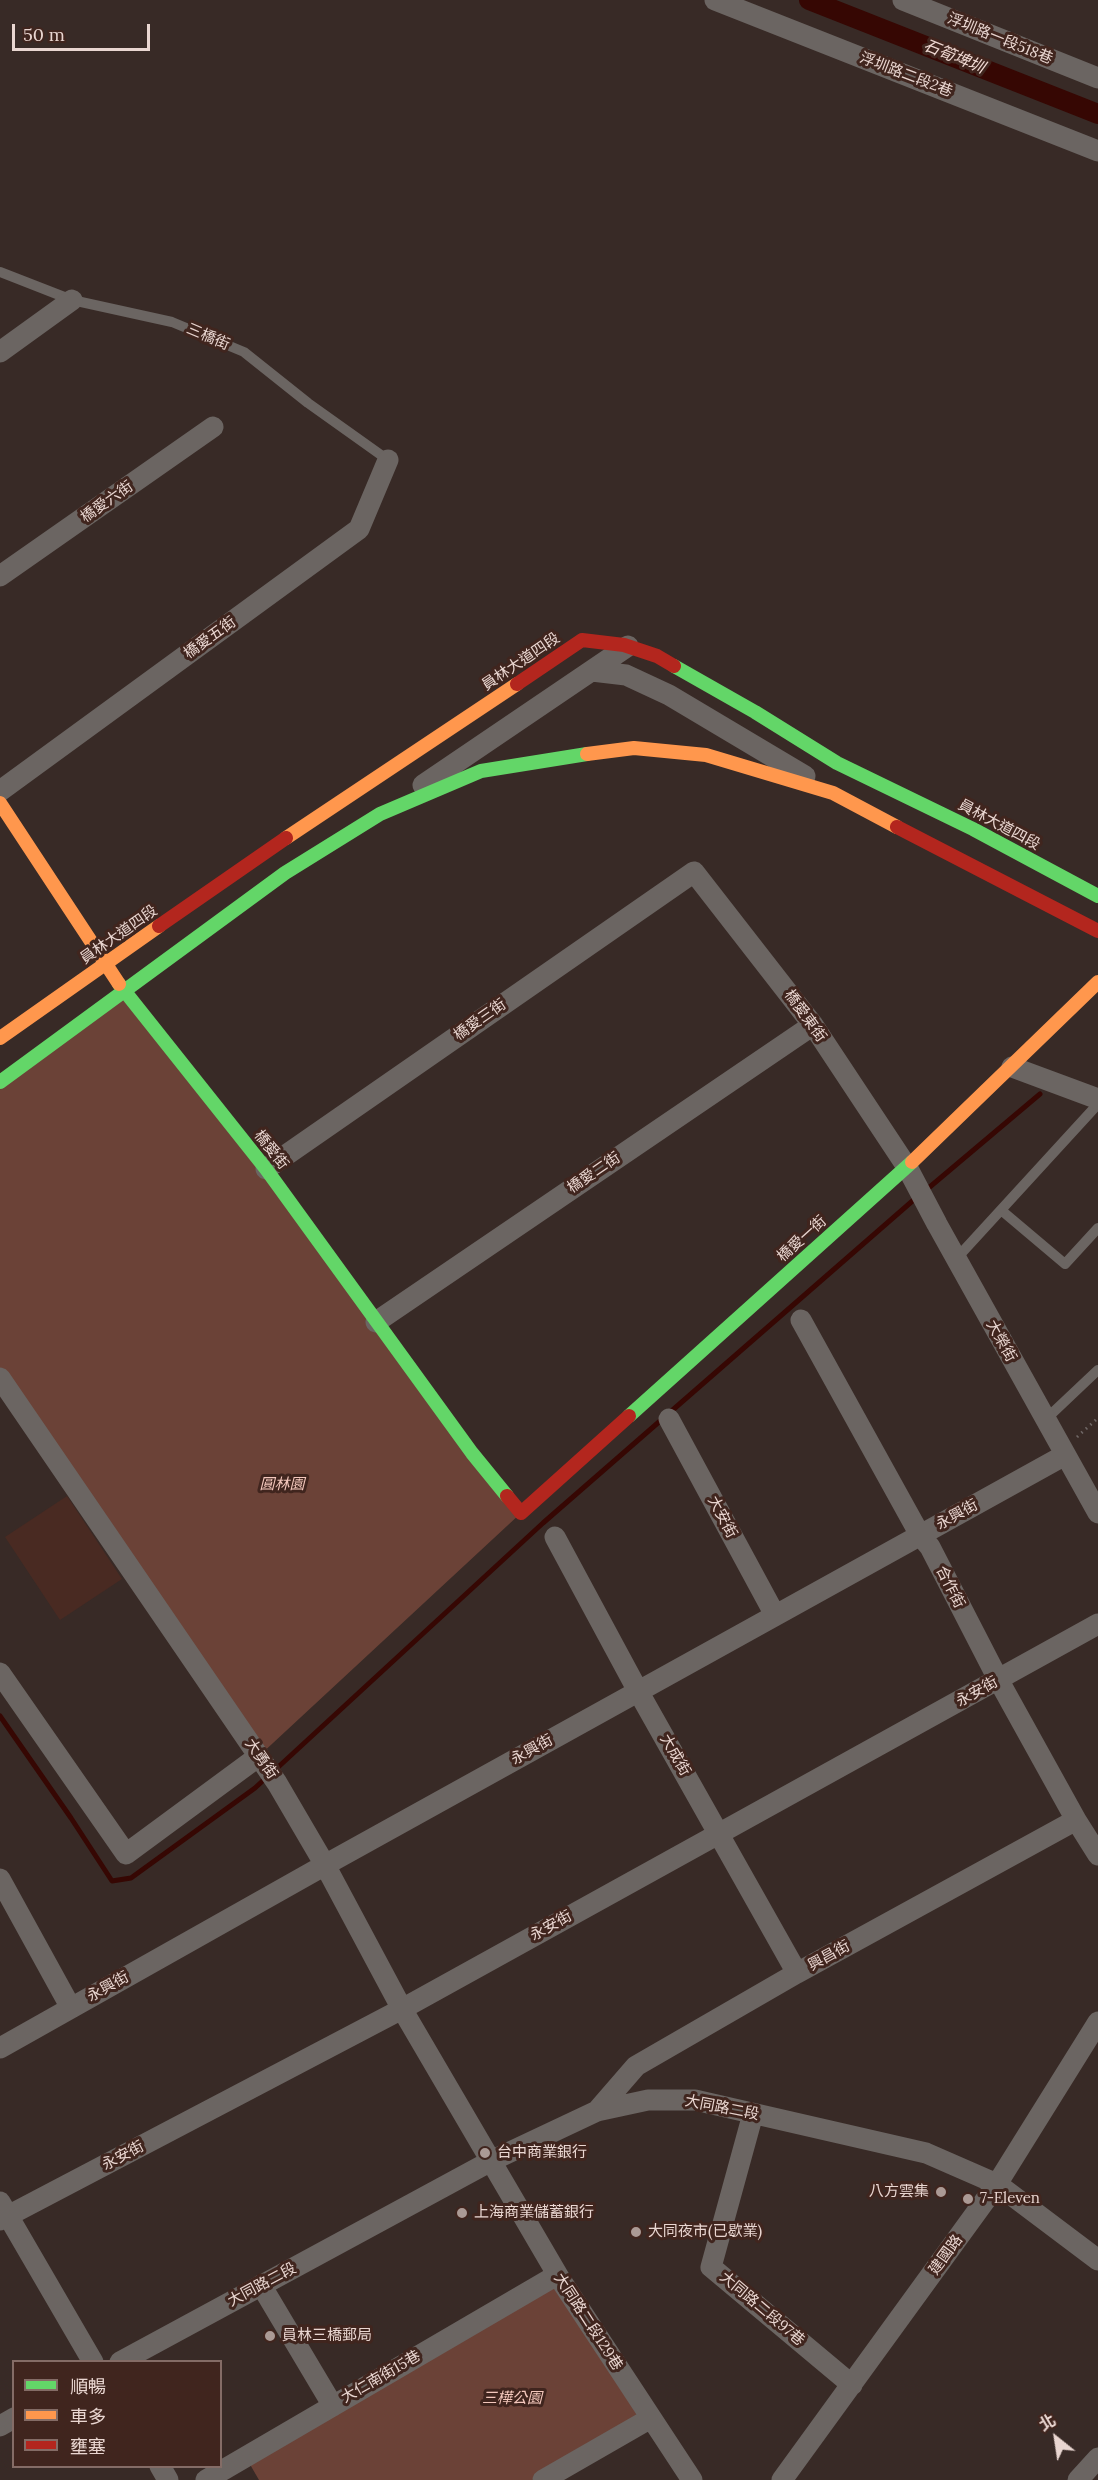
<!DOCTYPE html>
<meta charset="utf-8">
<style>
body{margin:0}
#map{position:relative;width:1098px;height:2480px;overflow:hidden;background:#382a26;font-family:Lora,"Noto Sans TC",serif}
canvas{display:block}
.legend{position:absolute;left:12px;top:2360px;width:210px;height:108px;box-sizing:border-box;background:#40251e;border:2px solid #846c66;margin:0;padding:8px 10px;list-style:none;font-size:18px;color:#e9d6d1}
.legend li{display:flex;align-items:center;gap:12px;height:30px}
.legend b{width:30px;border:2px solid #846c66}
.north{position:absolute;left:1026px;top:2408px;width:60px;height:60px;-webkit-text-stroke:4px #40251e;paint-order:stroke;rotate:330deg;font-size:16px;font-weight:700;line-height:24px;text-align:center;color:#e9d6d1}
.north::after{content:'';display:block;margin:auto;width:21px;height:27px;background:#e9d6d1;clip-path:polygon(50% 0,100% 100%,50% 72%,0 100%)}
.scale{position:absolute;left:12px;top:24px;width:138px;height:27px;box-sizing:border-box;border:3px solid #e9d6d1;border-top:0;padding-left:8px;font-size:18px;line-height:21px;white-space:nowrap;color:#e9d6d1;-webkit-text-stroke:4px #40251e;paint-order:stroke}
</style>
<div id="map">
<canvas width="1098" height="2480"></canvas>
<ul class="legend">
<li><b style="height:8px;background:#63d668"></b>順暢</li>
<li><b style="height:8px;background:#ff974d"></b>車多</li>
<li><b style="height:8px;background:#b3261e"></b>壅塞</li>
</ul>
<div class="north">北</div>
<div class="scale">50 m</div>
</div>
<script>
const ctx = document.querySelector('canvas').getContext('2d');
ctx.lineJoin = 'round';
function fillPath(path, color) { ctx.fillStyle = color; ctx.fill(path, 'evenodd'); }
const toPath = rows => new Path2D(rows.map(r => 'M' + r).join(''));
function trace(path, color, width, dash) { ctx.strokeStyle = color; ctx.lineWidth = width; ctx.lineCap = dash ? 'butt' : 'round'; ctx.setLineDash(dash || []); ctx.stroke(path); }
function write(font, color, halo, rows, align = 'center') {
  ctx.font = font + ' Lora,"Noto Sans TC",serif'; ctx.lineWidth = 6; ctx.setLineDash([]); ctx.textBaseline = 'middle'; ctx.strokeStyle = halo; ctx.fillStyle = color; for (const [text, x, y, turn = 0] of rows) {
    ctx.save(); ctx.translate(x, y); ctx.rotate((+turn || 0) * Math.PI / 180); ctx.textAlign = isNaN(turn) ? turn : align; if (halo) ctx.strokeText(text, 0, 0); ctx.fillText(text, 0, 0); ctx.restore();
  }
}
const built = toPath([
 [67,1496,122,1579,60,1620,5,1537]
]);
const green = toPath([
 [124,992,521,1513,259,1756,0,1378,0,1082],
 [560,2279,647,2411,532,2480,259,2480,248,2461]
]);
const stream = toPath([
 [925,1191,1040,1094],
 [0,1716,71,1818,112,1881,131,1878,255,1788,268,1776],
 [275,1770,543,1523,917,1197]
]);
const canal = toPath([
 [809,0,1098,114]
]);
const path = toPath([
 [1077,1437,1098,1418]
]);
const lane = toPath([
 [0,272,72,300,172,322,244,352,308,403,388,460],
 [1001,1210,1065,1264,1098,1228],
 [956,1259,1098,1104],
 [1045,1420,1098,1370]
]);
const street = toPath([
 [715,0,1098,151],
 [903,0,1098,78],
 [0,352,72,300],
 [0,576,213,427],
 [592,671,626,675,669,695,805,776],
 [423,785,628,646],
 [0,791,359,529,388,460],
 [1012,1067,1098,1099],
 [266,1169,694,872,813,1025,907,1167,937,1224,1098,1513],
 [801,1320,920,1535,930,1547,999,1681,1076,1820,1098,1855],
 [376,1322,813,1025],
 [0,1378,277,1783,325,1865,402,2009,560,2279,692,2480],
 [669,1419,775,1615],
 [555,1537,638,1691,797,1973],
 [0,1673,126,1854,259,1756],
 [0,1879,71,2008],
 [0,2048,325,1865,1065,1455],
 [597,2111,636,2066,797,1973,1076,1820],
 [753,2114,711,2267,852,2385],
 [0,2202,93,2362],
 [0,2220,402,2009,1098,1624],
 [261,2285,333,2406],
 [120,2362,491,2161,597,2111,648,2100,695,2100,926,2153,997,2184,1098,2260],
 [0,2426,14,2418],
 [160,2466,168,2480],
 [206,2480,557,2275],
 [543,2480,651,2418],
 [782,2480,997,2184,1098,2022],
 [1078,2480,1098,2458]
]);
const fast = toPath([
 [674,666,755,712,837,763,973,829,1098,896],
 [119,984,266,1169,472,1453,507,1496],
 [0,1082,285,873,380,814,481,771,587,754],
 [629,1416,912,1162]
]);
const slow = toPath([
 [587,754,634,748,706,755,833,793,897,827],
 [0,803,119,984],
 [286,838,517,684],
 [0,1038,159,926],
 [912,1162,1098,982]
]);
const jam = toPath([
 [517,684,582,640,624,645,657,656,674,666],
 [897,827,1098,931],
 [159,926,286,838],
 [507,1496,521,1513,629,1416]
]);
const markers = [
 [485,2153,6,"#ab9a95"],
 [941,2192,6,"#ab9a95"],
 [968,2199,6,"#ab9a95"],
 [462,2213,6,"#ab9a95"],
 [636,2232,6,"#ab9a95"],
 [270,2336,6,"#ab9a95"]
];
const streetNames = [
 ["浮圳路一段518巷",1000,39,22],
 ["浮圳路二段2巷",906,75,21],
 ["三橋街",208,337,23],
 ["橋愛六街",107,502,-35],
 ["橋愛五街",210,638,-36],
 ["員林大道四段",521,662,-34],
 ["員林大道四段",999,825,28],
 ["員林大道四段",119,935,-35],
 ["橋愛東街",805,1016,54],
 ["橋愛三街",480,1020,-35],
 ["橋愛街",271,1150,52],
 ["橋愛二街",594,1173,-34],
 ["橋愛一街",802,1239,-42],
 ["大榮街",1001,1341,61],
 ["永興街",957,1515,-29],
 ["大安街",722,1517,62],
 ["合作街",950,1587,63],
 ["永安街",977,1692,-29],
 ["永興街",532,1750,-29],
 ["大成街",675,1755,60],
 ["大勇街",261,1759,56],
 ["永安街",551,1926,-29],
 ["興昌街",829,1956,-29],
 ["永興街",108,1987,-29],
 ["大同路二段",722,2108,11],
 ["永安街",123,2156,-28],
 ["建國路",946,2255,-54],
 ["大同路二段",262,2285,-28],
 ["大同路二段97巷",762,2309,40],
 ["大同路二段129巷",588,2322,57],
 ["大仁南街15巷",381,2377,-30]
];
const parkNames = [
 ["圓林園",282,1485],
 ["三樺公園",512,2399]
];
const poiNames = [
 ["台中商業銀行",497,2153],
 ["八方雲集",929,2192,"right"],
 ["7-Eleven",980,2199],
 ["上海商業儲蓄銀行",474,2213],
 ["大同夜市(已歇業)",648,2232],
 ["員林三橋郵局",282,2336]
];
const waterNames = [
 ["石筍埤圳",954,57,22]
];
fillPath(built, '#492a22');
fillPath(green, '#6b4237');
trace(stream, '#360703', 5);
trace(canal, '#360703', 20);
trace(path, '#706866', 3, [1.5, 4.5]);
trace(lane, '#6b6562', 10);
trace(street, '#6b6562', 21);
trace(fast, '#63d668', 14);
trace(slow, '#ff974d', 14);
trace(jam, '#b3261e', 14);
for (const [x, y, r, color] of markers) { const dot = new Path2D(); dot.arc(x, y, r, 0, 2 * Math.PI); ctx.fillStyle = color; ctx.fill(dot); trace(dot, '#40251e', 2); }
write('15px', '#e9d6d1', '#40251e', streetNames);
write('italic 15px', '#f4c8bd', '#40251e', parkNames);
write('15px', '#e9d6d1', '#40251e', poiNames, 'left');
write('italic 16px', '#f0dad4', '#40251e', waterNames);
</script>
